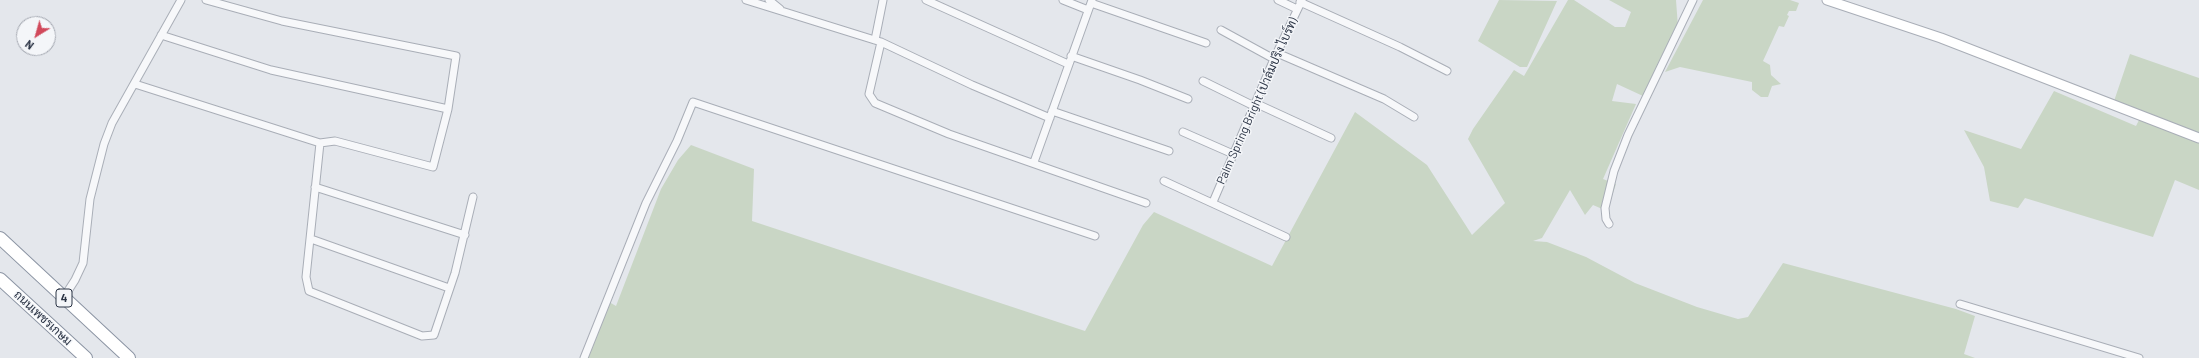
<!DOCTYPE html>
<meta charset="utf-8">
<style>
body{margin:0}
#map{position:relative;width:2199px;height:358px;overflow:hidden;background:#e4e7ec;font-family:Barlow,sans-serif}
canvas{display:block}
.north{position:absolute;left:16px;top:16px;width:40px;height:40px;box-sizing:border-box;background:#f4f6f9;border:1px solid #a4a8b1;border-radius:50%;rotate:217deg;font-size:11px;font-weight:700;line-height:16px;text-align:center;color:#2b3445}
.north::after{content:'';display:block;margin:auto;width:14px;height:18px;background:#d1495b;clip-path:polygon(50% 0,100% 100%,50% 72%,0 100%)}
</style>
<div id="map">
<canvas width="2199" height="358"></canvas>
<div class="north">N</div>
</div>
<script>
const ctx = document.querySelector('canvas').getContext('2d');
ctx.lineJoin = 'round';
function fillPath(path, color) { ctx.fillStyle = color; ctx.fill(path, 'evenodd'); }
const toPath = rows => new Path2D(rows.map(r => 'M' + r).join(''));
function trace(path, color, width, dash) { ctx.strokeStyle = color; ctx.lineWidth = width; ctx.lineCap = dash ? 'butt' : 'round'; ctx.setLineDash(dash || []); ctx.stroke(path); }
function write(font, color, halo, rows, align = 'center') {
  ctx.font = font + ' Barlow,Sarabun,sans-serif'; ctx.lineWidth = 3; ctx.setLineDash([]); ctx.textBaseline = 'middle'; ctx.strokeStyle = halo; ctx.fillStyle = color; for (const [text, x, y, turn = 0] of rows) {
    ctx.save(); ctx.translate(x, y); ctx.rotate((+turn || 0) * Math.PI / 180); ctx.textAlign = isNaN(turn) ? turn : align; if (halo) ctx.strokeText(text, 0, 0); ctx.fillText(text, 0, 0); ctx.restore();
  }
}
const green = toPath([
 [1499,0,1557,1,1527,67,1520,67,1478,41],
 [1568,0,1574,0,1615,27,1625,27,1631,12,1609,0,1676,0,1678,27,1643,96,1617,84,1612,101,1636,104,1603,179,1616,184,1607,211,1593,205,1585,215,1570,190,1542,238,1533,241,1547,242,1586,257,1635,283,1697,307,1738,319,1748,317,1783,263,1956,309,1975,316,1964,354,1975,358,586,358,609,302,616,306,661,189,678,160,691,145,754,169,752,221,1085,331,1143,225,1154,212,1272,266,1355,112,1427,165,1472,235,1505,203,1468,139,1473,129,1514,70,1524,76],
 [1703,0,1790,0,1799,3,1796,11,1789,11,1787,15,1789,16,1784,27,1779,26,1763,61,1770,65,1771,75,1781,84,1772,86,1768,97,1761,97,1752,90,1752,82,1680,67,1665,72],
 [2130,54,2199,78,2199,138,2113,104],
 [2054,91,2136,126,2141,116,2199,138,2199,190,2175,180,2153,237,2025,198,2018,208,1990,201,1984,167,1964,130,2021,149]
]);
const street = toPath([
 [746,0,881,42,972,85,1050,118],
 [769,0,780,9],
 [926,0,1068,64],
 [1063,0,1088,10],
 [1278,0,1297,9],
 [1300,2,1400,47,1447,71],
 [1091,3,1206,43],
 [1221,30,1274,59],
 [161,35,271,70,448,109],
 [875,40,883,0],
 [881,42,869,94,875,103,949,134,1146,203],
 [1277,53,1384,99,1414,117],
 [1071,56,1140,80,1188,99],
 [1203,81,1254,106],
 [135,84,320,143,335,141,433,167,448,109,456,56,282,21,206,0],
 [1255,103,1331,138],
 [1052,111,1169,151],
 [1183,132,1233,154],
 [320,143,306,277,309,291,422,336,434,335,455,273,473,197],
 [1034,162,1092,0],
 [1164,181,1286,237],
 [315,187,465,235],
 [1213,202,1274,59,1302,0],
 [1609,224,1606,219,1605,208,1614,171,1628,135,1693,0],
 [311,239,449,288],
 [64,297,75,280,83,263,90,199,104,144,112,123,181,0],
 [1960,304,2139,358],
 [584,358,646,203,677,141,693,102,1095,236]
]);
const secondary = toPath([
 [1827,0,1941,38,2199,138]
]);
const highway = toPath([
 [0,238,129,358],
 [0,279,86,358]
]);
const shields = [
 [64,298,16]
];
const shieldNames = [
 ["4",64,298]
];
const streetNames = [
 ["Palm Spring Bright (ปาล์มปริง ไบร์ท)",1257,101,-66],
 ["ถนนเพชรเกษม",43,318,43]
];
fillPath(green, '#c9d6c5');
trace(street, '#a9aeb7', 9);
trace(secondary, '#a9aeb7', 11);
trace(highway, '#8b94a3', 14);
trace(street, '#f7f8fa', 7);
trace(secondary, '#fff', 9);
trace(highway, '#fff', 12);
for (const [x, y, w] of shields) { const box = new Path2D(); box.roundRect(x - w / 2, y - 9, w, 18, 3); ctx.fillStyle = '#f4f6f9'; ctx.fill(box); trace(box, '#2b3445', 1); }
write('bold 11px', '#2b3445', null, shieldNames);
write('12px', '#2b3445', '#f4f6f9', streetNames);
</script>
